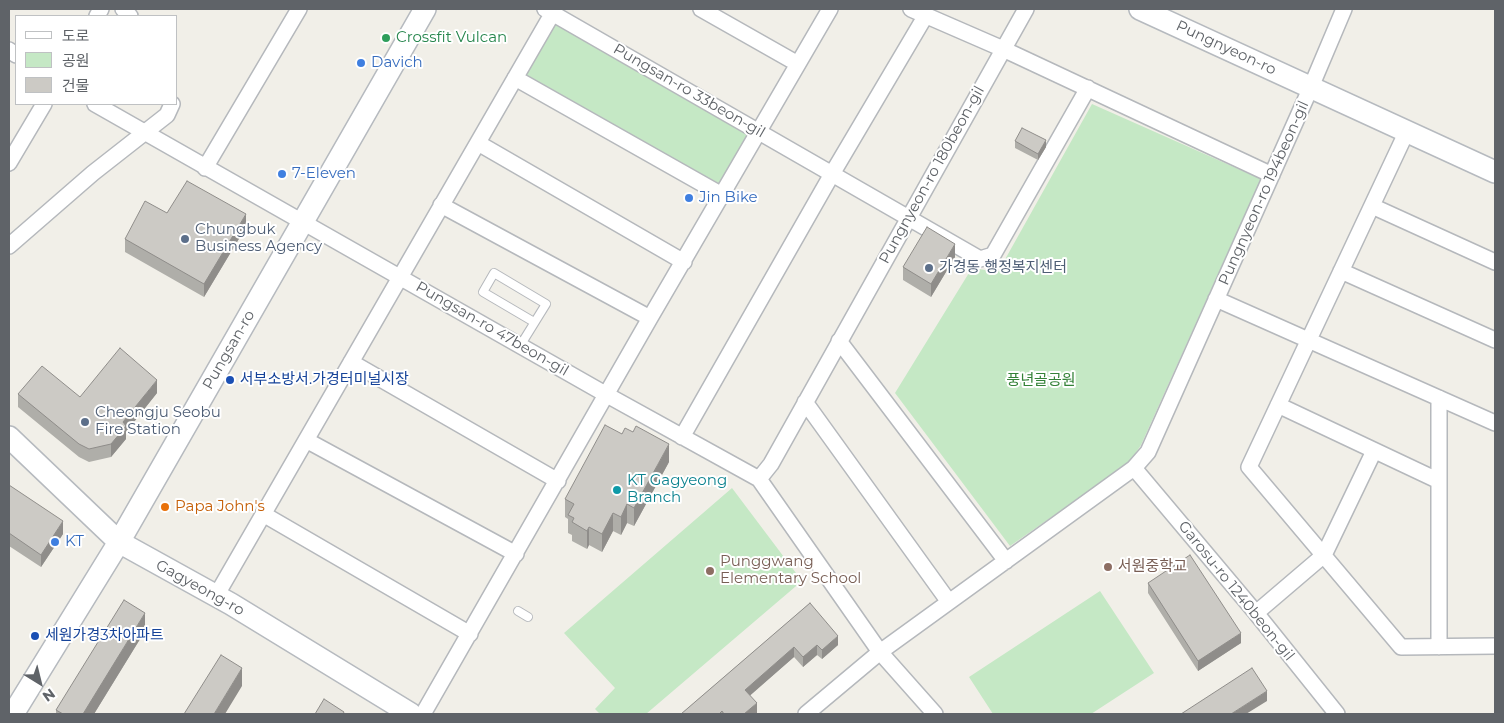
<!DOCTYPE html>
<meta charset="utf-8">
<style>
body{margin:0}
#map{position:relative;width:1504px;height:723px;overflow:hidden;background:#f1efe8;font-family:Montserrat,"Noto Sans KR",sans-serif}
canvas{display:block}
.frame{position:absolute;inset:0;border:10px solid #5f6368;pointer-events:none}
.legend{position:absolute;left:15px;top:15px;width:162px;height:90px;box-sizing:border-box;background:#fff;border:1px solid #bfc1c3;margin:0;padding:6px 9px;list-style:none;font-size:15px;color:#5f6368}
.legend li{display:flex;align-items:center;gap:10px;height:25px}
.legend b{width:25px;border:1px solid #bfc1c3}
.north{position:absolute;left:15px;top:658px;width:50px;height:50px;-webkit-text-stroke:4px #fff;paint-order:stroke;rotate:144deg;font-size:14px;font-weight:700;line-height:20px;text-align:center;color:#5f6368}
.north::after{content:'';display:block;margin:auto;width:18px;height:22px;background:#5f6368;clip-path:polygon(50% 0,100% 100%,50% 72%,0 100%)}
</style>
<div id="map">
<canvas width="1504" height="723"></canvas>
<div class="frame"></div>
<ul class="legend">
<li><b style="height:6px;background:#fff"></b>도로</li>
<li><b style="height:14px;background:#c5e8c5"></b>공원</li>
<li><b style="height:14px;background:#cccac5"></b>건물</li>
</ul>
<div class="north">N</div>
</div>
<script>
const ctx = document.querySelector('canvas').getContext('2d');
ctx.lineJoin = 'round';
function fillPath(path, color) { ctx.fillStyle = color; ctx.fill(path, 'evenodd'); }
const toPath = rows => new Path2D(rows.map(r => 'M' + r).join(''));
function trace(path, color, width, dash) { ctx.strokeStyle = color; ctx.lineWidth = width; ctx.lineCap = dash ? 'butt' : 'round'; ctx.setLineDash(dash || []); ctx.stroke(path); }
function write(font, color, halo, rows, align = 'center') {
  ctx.font = font + ' Montserrat,"Noto Sans KR",sans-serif'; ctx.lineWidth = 4; ctx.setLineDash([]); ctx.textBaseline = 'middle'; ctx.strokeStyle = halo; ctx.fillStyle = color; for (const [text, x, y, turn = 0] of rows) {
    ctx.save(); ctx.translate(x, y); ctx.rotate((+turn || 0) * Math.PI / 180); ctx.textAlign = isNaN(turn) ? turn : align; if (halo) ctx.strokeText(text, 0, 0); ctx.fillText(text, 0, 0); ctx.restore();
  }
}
const green = toPath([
 [555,21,749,134,720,184,524,76],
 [1092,104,1261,179,1141,445,1129,463,1010,546,895,393,972,268,998,272],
 [732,488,802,581,646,714,600,714,595,709,615,688,564,633],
 [1100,591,1154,673,1091,714,993,714,969,677]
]);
const lane = toPath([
 [520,346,546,304,494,273,483,292,534,322],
 [518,611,528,617]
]);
const street = toPath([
 [123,9,130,16],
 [545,9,980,259,993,255,1088,88],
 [701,9,798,64],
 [911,9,1003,49,1272,175],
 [97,16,101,9],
 [9,50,16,55],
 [515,78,722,195],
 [95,104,607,395,759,479,880,652,935,714],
 [1407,131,1249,467,1401,647,1495,646],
 [478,143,684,262],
 [9,163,44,104],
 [205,168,299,9],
 [441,205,650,318],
 [1372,206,1495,262],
 [9,246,93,173,167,115,172,104],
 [1341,271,1495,340],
 [1216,299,1495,423],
 [839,341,1006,561],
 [351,362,558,481],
 [805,402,949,602],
 [1278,405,1439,481],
 [682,437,832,174,926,15],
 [306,440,516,554],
 [1134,468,1256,613,1337,714],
 [759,479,771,464,1026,9],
 [263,514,470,634],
 [216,596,555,9],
 [1256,613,1324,555,1374,451],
 [1439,647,1439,398],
 [423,714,650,318,830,9],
 [806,714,880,652,1134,468,1148,452,1311,87,1344,9]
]);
const secondary = toPath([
 [1140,9,1495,172],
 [9,437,119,542,231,604,411,714],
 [13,714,119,542,425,9]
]);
const wall = toPath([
 [1015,141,1046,147,1038,160,1015,148],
 [167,213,246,227,204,297,125,252,125,239],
 [955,257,931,297,903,280,903,267],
 [157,393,126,432,126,439,111,457,89,462,79,457,18,407,18,394,80,397],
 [669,462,634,526,627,523,621,535,613,531,602,552,589,545,587,549,572,541,572,535,568,533,568,519,565,517,565,499],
 [9,485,63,534,41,567,9,546],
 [1148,583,1241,643,1198,671,1148,593],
 [810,603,838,645,822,659,817,655,803,667,794,657,750,695,757,713,755,714,681,714],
 [145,631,94,714,56,714,56,710]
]);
const shadedWall = toPath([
 [1046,140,1046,147,1038,160,1038,154],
 [246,214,246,227,204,297,204,284],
 [955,244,955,257,931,297,931,284],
 [157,380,157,393,126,432,126,439,111,457,111,444,123,422],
 [669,444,669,462,634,526,634,508],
 [627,504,627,523,621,535,621,517],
 [613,513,613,531,602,552,602,534],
 [63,521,63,534,41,567,41,555],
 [589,527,589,545,587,549,587,531],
 [145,613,145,631,94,714,83,714],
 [1241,633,1241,643,1198,671,1198,661],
 [838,636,838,645,822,659,822,650],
 [817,645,817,655,803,667,803,657],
 [794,647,794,657,745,700,745,690],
 [242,668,242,686,225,714,214,714],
 [1267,691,1267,701,1246,714,1231,714],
 [757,703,757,713,755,714,744,714]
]);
const building = toPath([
 [1022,128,1046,140,1038,154,1015,141,1022,128],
 [187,181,246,214,204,284,125,239,145,201,167,213,187,181],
 [927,227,955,244,931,284,903,267,927,227],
 [120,348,157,380,123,422,126,426,111,444,89,449,79,444,18,394,42,366,80,397,120,348],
 [605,425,622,434,625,428,633,432,636,426,669,444,634,508,627,504,621,517,613,513,602,534,589,527,587,531,572,522,574,518,568,515,574,504,565,499,605,425],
 [9,485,63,521,41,555,9,533,9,485],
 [1190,555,1241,633,1198,661,1148,583,1190,555],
 [124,600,145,613,83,714,63,714,56,710,124,600],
 [810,603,838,636,822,650,817,645,803,657,794,647,745,690,757,703,744,714,724,714,722,711,719,714,681,714,810,603],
 [221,655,242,668,214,714,184,714,221,655],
 [1252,668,1267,691,1231,714,1181,714,1252,668],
 [324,699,344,712,343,714,315,714,324,699]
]);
const markers = [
 [386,38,5,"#2e9e5b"],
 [361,63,5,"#3f7fe0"],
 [282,174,5,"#3f7fe0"],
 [689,198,5,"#3f7fe0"],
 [185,239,5,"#5c6f8a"],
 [929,268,5,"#5c6f8a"],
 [230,380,5,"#1a4fb4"],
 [85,422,5,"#5c6f8a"],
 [617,490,5,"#0f9aa8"],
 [165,507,5,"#e8710a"],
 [55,542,5,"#3f7fe0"],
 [1108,567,5,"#8d6e63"],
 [710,571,5,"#8d6e63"],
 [35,636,5,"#1a4fb4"]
];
const leisureNames = [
 ["Crossfit Vulcan",396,38]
];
const streetNames = [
 ["Pungnyeon-ro",1226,48,25],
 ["Pungsan-ro 33beon-gil",689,91,30],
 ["Pungnyeon-ro 180beon-gil",932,175,-61],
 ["Pungnyeon-ro 194beon-gil",1264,193,-66],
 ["Pungsan-ro 47beon-gil",492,329,30],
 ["Pungsan-ro",229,350,-60],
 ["Gagyeong-ro",200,588,29],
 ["Garosu-ro 1240beon-gil",1236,591,51]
];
const shopNames = [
 ["Davich",371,63],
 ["7-Eleven",292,174],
 ["Jin Bike",699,198],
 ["KT",65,542]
];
const serviceNames = [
 ["Chungbuk",195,230],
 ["Business Agency",195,247],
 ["가경동 행정복지센터",939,268],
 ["Cheongju Seobu",95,413],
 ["Fire Station",95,430]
];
const transitNames = [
 ["서부소방서.가경터미널시장",240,380],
 ["세원가경3차아파트",45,636]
];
const parkNames = [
 ["풍년골공원",1041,381]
];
const cultureNames = [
 ["KT Gagyeong",627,481],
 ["Branch",627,498]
];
const foodNames = [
 ["Papa John's",175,507]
];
const educationNames = [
 ["Punggwang",720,562],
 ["Elementary School",720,579],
 ["서원중학교",1118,567]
];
fillPath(green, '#c5e8c5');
trace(lane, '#b5b8bc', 10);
trace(street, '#b5b8bc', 18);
trace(secondary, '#b6babf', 24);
trace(lane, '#fff', 8);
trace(street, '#fff', 15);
trace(secondary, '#fff', 21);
fillPath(wall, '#afaea9');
fillPath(shadedWall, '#8f8d8a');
fillPath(building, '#cccac5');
trace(building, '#8f8d8a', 1);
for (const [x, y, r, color] of markers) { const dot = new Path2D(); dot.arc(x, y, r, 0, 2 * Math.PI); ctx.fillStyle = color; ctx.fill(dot); trace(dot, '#fff', 2); }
write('15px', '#27864d', '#fff', leisureNames, 'left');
write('15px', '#5f6368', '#fff', streetNames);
write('15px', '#366cbe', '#fff', shopNames, 'left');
write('15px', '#4e5e75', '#fff', serviceNames, 'left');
write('15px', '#164399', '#fff', transitNames, 'left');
write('15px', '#348238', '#fff', parkNames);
write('15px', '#0d838f', '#fff', cultureNames, 'left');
write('15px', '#c56008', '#fff', foodNames, 'left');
write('15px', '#785e54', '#fff', educationNames, 'left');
</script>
